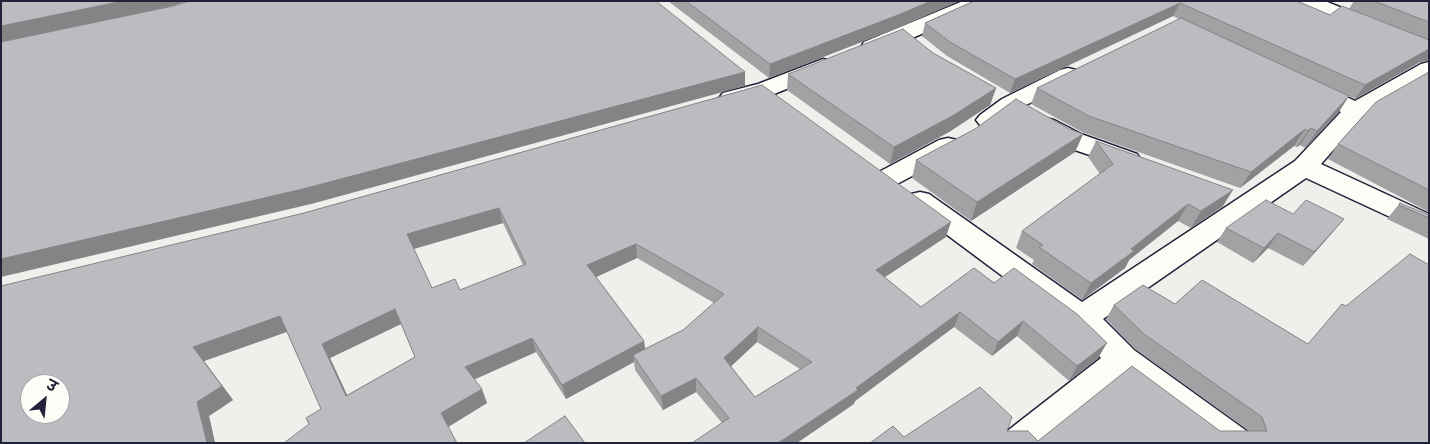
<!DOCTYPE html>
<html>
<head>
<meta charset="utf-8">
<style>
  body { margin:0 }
  #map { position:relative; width:1430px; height:444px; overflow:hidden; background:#f0efec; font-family:Sriracha,"Playpen Sans Deva",sans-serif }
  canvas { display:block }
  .frame { position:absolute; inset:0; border:2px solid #22223b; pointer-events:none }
  .north { position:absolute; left:20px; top:374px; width:50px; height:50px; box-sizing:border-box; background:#fdfcf7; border:1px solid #a5a5ac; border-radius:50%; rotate:28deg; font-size:14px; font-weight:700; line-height:20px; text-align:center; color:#22223b }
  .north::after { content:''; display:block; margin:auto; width:18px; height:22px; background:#22223b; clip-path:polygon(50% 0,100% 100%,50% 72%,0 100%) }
</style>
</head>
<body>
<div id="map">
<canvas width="1430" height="444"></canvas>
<div class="frame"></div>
<div class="north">उ</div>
</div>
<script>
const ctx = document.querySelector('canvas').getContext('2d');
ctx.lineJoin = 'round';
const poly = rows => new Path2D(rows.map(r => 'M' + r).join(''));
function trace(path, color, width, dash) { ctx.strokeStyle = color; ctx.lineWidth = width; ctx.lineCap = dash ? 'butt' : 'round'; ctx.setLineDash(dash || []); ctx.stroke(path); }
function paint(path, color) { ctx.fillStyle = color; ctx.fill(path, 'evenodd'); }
const minor = poly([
  [963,1,991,1,988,5,880,52,872,53,864,52,861,47,864,42,963,1],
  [1297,1,1325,1,1376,22,1379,26,1376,30,1369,32,1362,30,1300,5,1297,1],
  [823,59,831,61,834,66,831,71,774,94,731,105,723,103,719,98,723,93,758,84,823,59],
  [1429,62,1429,78,1364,115,1321,164,1429,214,1429,235,1306,178,1103,319,1134,350,1248,432,1253,443,1209,443,1123,378,1044,443,1001,443,1006,432,1101,358,1071,327,911,208,907,201,911,194,920,192,929,194,1082,302,1295,161,1341,112,1302,93,1299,88,1302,83,1310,81,1318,83,1355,101,1421,64,1429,62],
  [1068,68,1076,70,1079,75,1076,80,1018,109,996,125,988,127,980,125,976,120,980,115,1002,99,1060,70,1068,68],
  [1045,118,1054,120,1081,134,1137,154,1141,160,1137,166,1128,168,1063,146,1036,130,1033,125,1036,120,1045,118],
  [948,138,957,140,960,146,957,152,897,184,888,187,879,184,875,178,879,172,939,140,948,138]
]);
const wall = poly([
  [668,1,959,1,895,29,769,78],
  [974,1,1297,1,1330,15,1423,38,1349,9,1354,1,1429,1,1429,49,1420,62,1355,99,1349,96,1338,113,1305,148,1300,145,1297,147,1294,146,1240,188,1082,132,1031,104,1037,88,1179,19,1173,16,1010,93,947,56,922,36,925,23],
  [933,53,996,88,990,105,949,132,890,164,787,90,788,74],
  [1429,72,1429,212,1328,159,1338,144],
  [762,85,946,237,884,277,921,307,974,268,1098,358,1069,381,1017,336,992,356,954,327,855,401,854,404,722,423,696,392,663,410,635,370,634,362,566,399,536,352,474,379,487,403,448,427,309,424,321,409,287,332,204,361,233,400,209,416,215,443,1,443,304,213],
  [503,223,523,265,460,290,432,288,414,249],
  [637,258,714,303,683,330,645,349,644,341,596,277],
  [401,324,415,357,347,395,330,358],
  [757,342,800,369,755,397,731,366],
  [1069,129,1083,134,1075,152,971,221,912,178,916,160],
  [1096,141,1223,206,1191,228,1178,221,1129,260,1125,268,1082,300,1032,264,1034,260,1016,248,1022,231,1100,174,1088,157],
  [1400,203,1429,215,1429,239,1387,219],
  [1293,214,1344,219,1332,233,1303,266,1268,248,1253,263,1217,242,1226,228],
  [1175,304,1308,344,1342,304,1346,306,1429,443,870,443,904,437,1007,431,1038,441,1220,431,1249,431,1135,349,1106,319,1114,305]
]);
const shadedWall = poly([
  [123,1,188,1,169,7,1,42,1,26],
  [931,1,959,1,895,29,769,78,770,64],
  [1180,3,1173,16,1010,93,1015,79],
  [1429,49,1429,61,1420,62,1355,99,1365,85],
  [745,72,745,86,311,204,1,277,1,259],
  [996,88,990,105,949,132,890,164,894,147],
  [1349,96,1338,113,1305,148,1317,131],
  [1311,128,1300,145,1297,147,1308,131],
  [1305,129,1294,146,1240,188,1251,172],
  [1083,134,1075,152,971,221,977,202],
  [1233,190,1223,206,1191,228,1201,211],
  [1188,204,1178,221,1129,260,1125,268,1082,300,1091,283,1131,249],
  [499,208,503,223,413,249,407,234],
  [1344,219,1332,233,1303,266,1314,252],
  [951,222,946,237,873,285,876,270],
  [1278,233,1268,248,1253,263,1264,248],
  [636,244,637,258,590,280,587,265],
  [395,309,401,324,330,358,354,410,346,396,322,344],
  [960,312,954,327,855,401,854,404,797,443,778,443,856,388],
  [280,316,289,331,204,361,233,400,209,416,215,443,207,443,197,402,193,347],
  [1023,321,1017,336,992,356,998,342],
  [758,327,757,342,724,373,724,358],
  [532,338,536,352,471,381,465,367],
  [644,341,646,356,633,355,634,362,566,399,562,385],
  [1107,343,1098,358,1069,381,1077,366],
  [696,378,696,392,663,410,661,396],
  [482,389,487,403,448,427,441,413]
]);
const building = poly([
  [1,1,123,1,1,26,1,1],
  [190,1,656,1,745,72,303,189,1,259,1,42,173,6,190,1],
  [686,1,931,1,898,15,770,64,686,1],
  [974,1,1297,1,1330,15,1342,6,1429,40,1429,49,1365,85,1180,3,1015,79,950,42,925,23,974,1],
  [1374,1,1429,1,1429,22,1374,1],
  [1181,18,1349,96,1317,131,1311,128,1308,131,1305,129,1251,172,1089,116,1037,88,1181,18],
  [903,29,933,53,996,88,954,115,894,147,788,74,903,29],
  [1429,72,1429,190,1338,144,1376,102,1429,72],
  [762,85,951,222,876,270,921,307,974,268,994,283,1014,268,1077,314,1107,343,1077,366,1023,321,998,342,960,312,856,388,858,390,778,443,692,443,729,418,696,378,661,396,633,355,683,330,724,294,636,244,587,265,644,341,562,385,532,338,465,367,482,389,441,413,457,443,284,443,309,424,306,418,321,409,280,316,193,347,222,386,197,402,207,443,1,443,1,286,304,213,762,85],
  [499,208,526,264,460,290,455,279,432,288,407,234,499,208],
  [395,309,415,357,346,396,322,344,395,309],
  [758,327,812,362,755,397,724,358,758,327],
  [30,384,60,384,60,414,30,414,30,384],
  [1016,99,1069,129,1083,134,977,202,916,160,975,129,1016,99],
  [1096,141,1233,190,1201,211,1188,204,1131,249,1134,251,1091,283,1039,247,1043,245,1022,231,1113,164,1096,141],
  [1266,200,1293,214,1306,200,1344,219,1314,252,1278,233,1264,248,1226,228,1266,200],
  [1400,203,1429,215,1429,218,1399,205,1400,203],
  [1410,254,1429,265,1429,443,870,443,893,426,904,437,980,387,1012,417,1007,431,1028,431,1038,441,1132,366,1220,431,1267,431,1262,417,1144,334,1114,305,1143,285,1175,304,1202,280,1308,344,1342,304,1346,306,1410,254],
  [565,416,585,443,524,443,565,416]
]);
trace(minor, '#22223b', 3);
paint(minor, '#fdfcf7');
paint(wall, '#a2a2a5');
paint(shadedWall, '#848486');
paint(building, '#bcbcc0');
trace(building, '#848486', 1);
</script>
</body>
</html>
